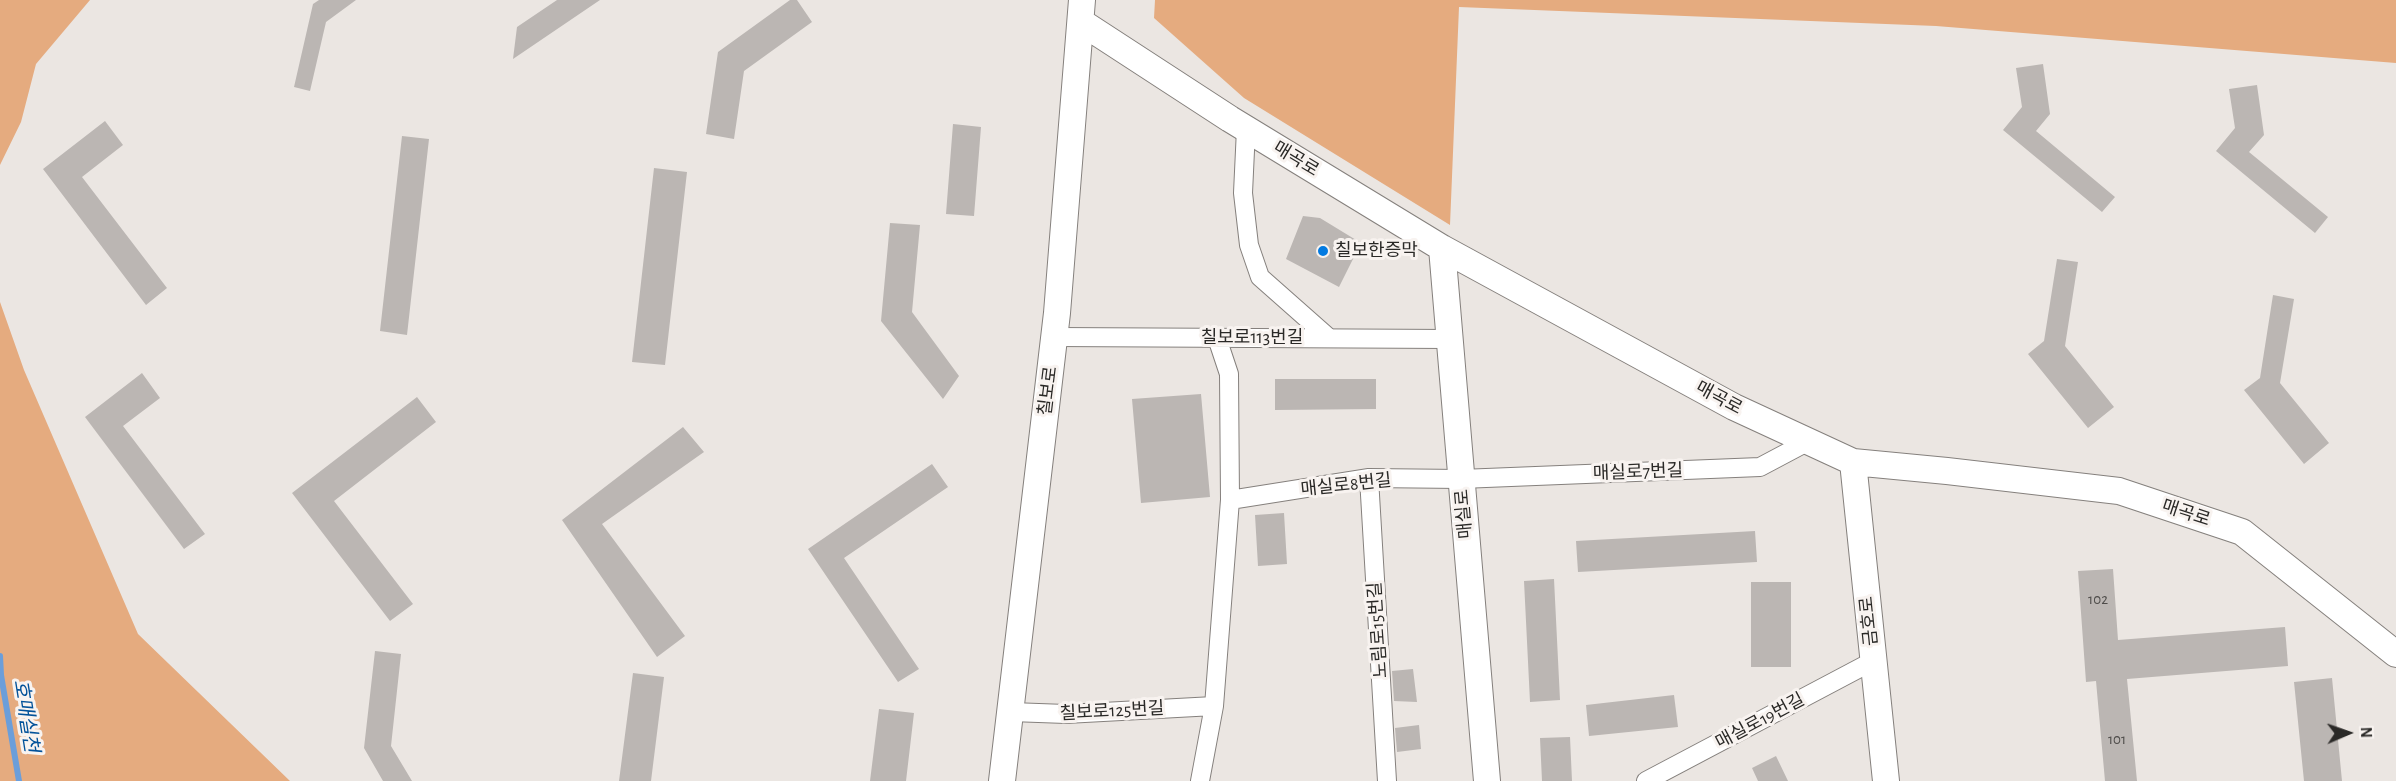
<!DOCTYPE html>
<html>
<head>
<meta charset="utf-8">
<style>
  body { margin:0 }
  #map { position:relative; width:2396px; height:781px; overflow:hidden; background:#ebe6e2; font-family:"Alegreya Sans",sans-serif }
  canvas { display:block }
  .north { position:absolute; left:2318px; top:703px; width:60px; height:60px; -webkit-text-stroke:4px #f8f3f0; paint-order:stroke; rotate:88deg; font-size:16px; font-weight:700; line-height:24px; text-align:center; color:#2a2927 }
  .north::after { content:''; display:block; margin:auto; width:21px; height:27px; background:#2a2927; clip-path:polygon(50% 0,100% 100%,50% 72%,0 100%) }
</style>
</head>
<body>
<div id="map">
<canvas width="2396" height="781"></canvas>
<div class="north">N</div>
</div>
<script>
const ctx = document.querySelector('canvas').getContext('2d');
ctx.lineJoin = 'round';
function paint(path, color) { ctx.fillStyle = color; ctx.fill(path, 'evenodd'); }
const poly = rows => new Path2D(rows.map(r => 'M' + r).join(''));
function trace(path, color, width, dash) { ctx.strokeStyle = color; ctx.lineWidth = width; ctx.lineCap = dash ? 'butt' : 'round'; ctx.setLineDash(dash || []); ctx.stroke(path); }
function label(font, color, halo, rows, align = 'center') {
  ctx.font = font + ' "Alegreya Sans","Noto Sans KR",sans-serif'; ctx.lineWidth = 6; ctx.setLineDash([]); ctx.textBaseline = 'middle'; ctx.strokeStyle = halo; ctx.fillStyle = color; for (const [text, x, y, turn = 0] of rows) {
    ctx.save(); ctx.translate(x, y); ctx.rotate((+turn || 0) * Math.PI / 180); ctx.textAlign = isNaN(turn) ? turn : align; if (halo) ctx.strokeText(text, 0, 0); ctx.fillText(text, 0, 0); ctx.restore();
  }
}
const green = poly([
  [0,0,90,0,36,64,21,122,0,165],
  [1155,0,2396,0,2396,63,1936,26,1459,7,1450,225,1244,98,1154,18],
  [0,302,24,370,138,634,290,781,0,781]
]);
const stream = poly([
  [0,656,1,675,19,781]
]);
const building = poly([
  [319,0,356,0,326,22,310,91,294,87,313,4],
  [557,0,600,0,513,59,517,27],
  [790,0,797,0,812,22,744,71,734,139,706,134,718,52],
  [2043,64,2050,114,2036,131,2115,197,2102,212,2003,130,2022,107,2016,68],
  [2257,85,2264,135,2249,152,2328,217,2315,233,2216,151,2235,128,2229,89],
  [105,121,123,145,82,177,167,288,146,305,43,169],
  [953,124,981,127,974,216,946,214],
  [402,136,429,139,407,335,380,331],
  [654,168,687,172,665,365,632,362],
  [1303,216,1320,218,1361,243,1339,287,1286,259],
  [890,223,920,225,912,312,959,376,943,399,881,321],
  [2057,259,2078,262,2065,346,2114,407,2088,428,2028,354,2044,341],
  [2273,295,2294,299,2280,383,2329,443,2304,464,2244,390,2260,378],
  [142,373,160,398,123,426,205,534,184,549,85,417],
  [1275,379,1376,379,1376,409,1275,410],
  [1201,394,1210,497,1141,503,1132,399],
  [417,397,436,422,334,501,413,604,390,621,292,493],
  [683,427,704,452,602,524,685,636,657,657,562,520],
  [932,464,948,487,844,558,919,669,898,682,808,549],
  [1284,513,1287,564,1258,566,1255,515],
  [1755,531,1757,562,1578,572,1576,541],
  [2113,569,2118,640,2285,627,2288,666,2127,679,2137,781,2105,781,2096,681,2086,682,2078,571],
  [1554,579,1560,700,1530,702,1524,581],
  [1751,582,1791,582,1791,667,1751,667],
  [375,651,401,654,391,746,412,781,383,781,364,748],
  [1413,669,1417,702,1394,701,1392,671],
  [633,673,664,677,651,781,619,781],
  [2332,678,2342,781,2304,781,2294,682],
  [1674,695,1678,727,1589,736,1586,705],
  [879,709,914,713,906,781,870,781],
  [1419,725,1421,749,1397,752,1395,728],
  [1570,737,1572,781,1542,781,1540,738],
  [1776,756,1788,781,1758,781,1752,768]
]);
const street = poly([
  [1246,129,1243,193,1249,245,1260,277,1329,338],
  [1055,337,1450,339],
  [1369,478,1387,781],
  [1230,500,1369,478,1461,479,1760,467,1809,441],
  [1011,712,1066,714,1214,706],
  [1200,781,1214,706,1230,500,1229,374,1217,338],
  [1646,781,1873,661]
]);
const secondary = poly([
  [1081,22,1230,119,1442,248,1734,407,1853,462,1947,471,2119,491,2242,532,2396,654],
  [1442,248,1487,781],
  [1853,462,1886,781],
  [1002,781,1057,313,1082,0]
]);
const markers = [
  [1323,251,6,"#027ae1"]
];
const numberNames = [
  ["102",2098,599],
  ["101",2117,739]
];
const streetNames = [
  ["매곡로",1296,159,31],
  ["칠보로113번길",1252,338],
  ["칠보로",1048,391,-83],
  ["매곡로",1719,398,28],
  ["매실로7번길",1638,472,-2],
  ["매실로8번길",1346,485,-6],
  ["매곡로",2186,513,18],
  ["매실로",1464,514,-95],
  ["금호로",1869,621,-96],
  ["노림로15번길",1378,630,-94],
  ["칠보로125번길",1112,711,-3],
  ["매실로19번길",1760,721,-28]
];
const poiNames = [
  ["칠보한증막",1335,251]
];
const waterNames = [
  ["호매실천",26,716,81]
];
paint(green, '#e5ab7f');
trace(stream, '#6b9eda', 6);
paint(building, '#bbb6b3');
trace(street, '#85807d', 20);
trace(secondary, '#85807d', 28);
trace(street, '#fff', 18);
trace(secondary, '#fff', 26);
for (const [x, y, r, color] of markers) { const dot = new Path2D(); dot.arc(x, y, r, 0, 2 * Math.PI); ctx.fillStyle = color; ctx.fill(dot); trace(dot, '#f8f3f0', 2); }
label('15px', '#4e4c4a', null, numberNames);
label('18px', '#2a2927', '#f8f3f0', streetNames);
label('18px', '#2a2927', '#f8f3f0', poiNames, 'left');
label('italic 20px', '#02529a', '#f8f3f0', waterNames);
</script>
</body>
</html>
